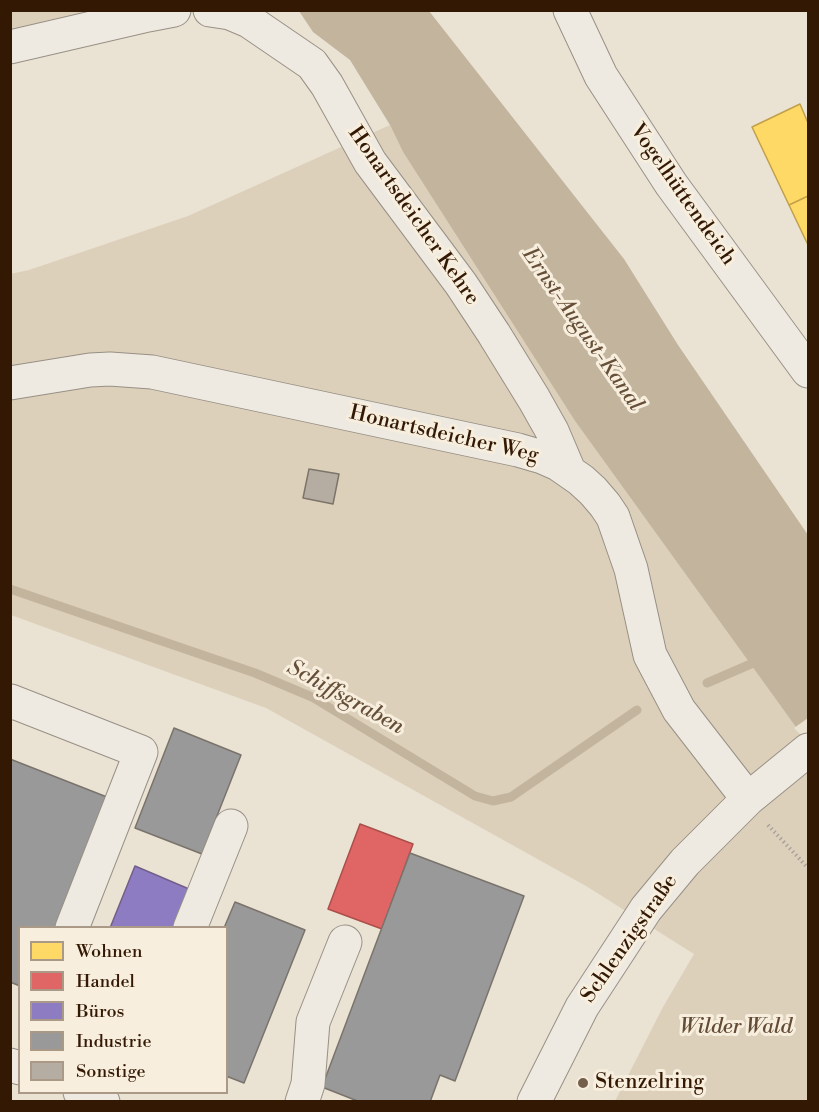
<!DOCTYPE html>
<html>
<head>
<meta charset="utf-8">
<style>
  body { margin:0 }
  #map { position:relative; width:819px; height:1112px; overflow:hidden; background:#eae2d3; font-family:"Libre Bodoni",serif }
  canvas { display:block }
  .frame { position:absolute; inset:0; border:12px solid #331904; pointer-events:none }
  .legend { position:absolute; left:18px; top:926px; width:210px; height:168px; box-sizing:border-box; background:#f7eedd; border:2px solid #a99986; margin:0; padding:8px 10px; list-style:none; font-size:18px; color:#331904 }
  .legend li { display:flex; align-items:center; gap:12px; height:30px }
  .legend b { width:30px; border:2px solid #a99986 }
</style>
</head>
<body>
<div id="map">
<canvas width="819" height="1112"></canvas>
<div class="frame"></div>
<ul class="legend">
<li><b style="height:16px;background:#ffd966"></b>Wohnen</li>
<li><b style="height:16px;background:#e06666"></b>Handel</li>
<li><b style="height:16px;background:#8e7cc3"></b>Büros</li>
<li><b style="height:16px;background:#999"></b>Industrie</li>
<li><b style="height:16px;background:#b5ada2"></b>Sonstige</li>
</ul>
</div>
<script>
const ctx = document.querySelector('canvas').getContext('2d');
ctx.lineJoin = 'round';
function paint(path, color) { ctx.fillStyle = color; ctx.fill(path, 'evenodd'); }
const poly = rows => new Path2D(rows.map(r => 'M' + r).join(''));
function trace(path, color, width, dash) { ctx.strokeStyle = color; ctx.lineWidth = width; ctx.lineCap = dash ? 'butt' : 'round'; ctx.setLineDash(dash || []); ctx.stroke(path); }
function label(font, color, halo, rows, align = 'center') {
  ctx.font = font + ' "Libre Bodoni",serif'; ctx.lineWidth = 6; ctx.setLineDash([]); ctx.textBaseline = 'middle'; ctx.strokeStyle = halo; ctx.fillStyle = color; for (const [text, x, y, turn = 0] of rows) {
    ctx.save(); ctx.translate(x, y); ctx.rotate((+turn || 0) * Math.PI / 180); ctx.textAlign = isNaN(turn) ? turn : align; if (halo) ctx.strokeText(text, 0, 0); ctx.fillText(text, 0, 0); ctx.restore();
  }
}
const green = poly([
  [11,10,101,11,11,31],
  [390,125,403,152,575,421,798,730,808,739,808,1101,615,1101,663,1007,694,954,586,886,266,708,11,615,10,274,29,270,188,216]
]);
const water = poly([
  [299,11,429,11,624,259,678,345,808,535,808,739,798,730,575,421,403,152,390,125,350,60,313,32]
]);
const pier = poly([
  [808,718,808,742,794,728]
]);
const homes = poly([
  [800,104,808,123,808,196,789,205,752,127,800,104],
  [808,196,808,245,789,205,808,196]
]);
const shops = poly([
  [360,824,413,844,382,929,328,909,360,824]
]);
const offices = poly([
  [135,866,189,889,173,928,110,928,135,866]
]);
const industry = poly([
  [174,728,241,755,202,854,135,828,174,728],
  [10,759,112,799,61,928,20,928,20,986,10,982,10,759],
  [410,853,524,896,455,1081,440,1075,430,1102,360,1102,322,1087,410,853],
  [235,902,305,930,244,1083,226,1076,226,928,224,928,235,902]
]);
const stream = poly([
  [10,589,255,673,312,697,475,796,493,801,511,797,637,710],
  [707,683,760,660]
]);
const building = poly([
  [309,469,339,474,333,504,303,498,309,469]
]);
const path = poly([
  [768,825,808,868]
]);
const minor = poly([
  [210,10,230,13,249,21,312,64,327,85,370,162,461,284,494,334,534,399,552,431,569,471],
  [570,10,601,76,671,184,808,371],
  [10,47,148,15,174,10],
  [10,383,90,370,110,369,152,372,518,450,542,457,558,464,581,480,593,491,605,505,613,517,631,569,650,655,679,710,748,799],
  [10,703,11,701,141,752,72,928],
  [190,928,231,826],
  [10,1065,20,1068],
  [80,1092,103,1102],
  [302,1102,308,1084,313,1022,345,942],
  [534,1102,582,1007,646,909,685,862,748,799,808,750]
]);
const markers = [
  [583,1083,6,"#735f4c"]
];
const streetNames = [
  ["Vogelhüttendeich",682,195,55],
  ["Honartsdeicher Kehre",413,216,55],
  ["Honartsdeicher Weg",444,435,13],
  ["Schlenzigstraße",630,939,-55]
];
const parkNames = [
  ["Wilder Wald",736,1028]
];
const poiNames = [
  ["Stenzelring",595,1083]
];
const waterNames = [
  ["Ernst-August-Kanal",582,330,55],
  ["Schiffsgraben",345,698,29]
];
paint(green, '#ddd0bb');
paint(water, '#c3b49e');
paint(pier, '#eae2d3');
paint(homes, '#ffd966');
trace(homes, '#c29f49', 1.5);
paint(shops, '#e06666');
trace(shops, '#ac4f49', 1.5);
paint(offices, '#8e7cc3');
trace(offices, '#735e8a', 1.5);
paint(industry, '#999');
trace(industry, '#7a736c', 1.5);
trace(stream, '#c3b49e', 9);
paint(building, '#b5ada2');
trace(building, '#7d7569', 1.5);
trace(minor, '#989085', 35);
trace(path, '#a9a39b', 4, [1.5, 3]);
trace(minor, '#eeeae2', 33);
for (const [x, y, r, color] of markers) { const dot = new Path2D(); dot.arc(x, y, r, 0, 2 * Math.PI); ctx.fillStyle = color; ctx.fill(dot); trace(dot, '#f7eedd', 2); }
label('21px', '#331904', '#f7eedd', streetNames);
label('italic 21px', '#634c35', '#f7eedd', parkNames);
label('21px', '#331904', '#f7eedd', poiNames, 'left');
label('italic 22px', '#664f38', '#f7eedd', waterNames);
</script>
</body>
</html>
